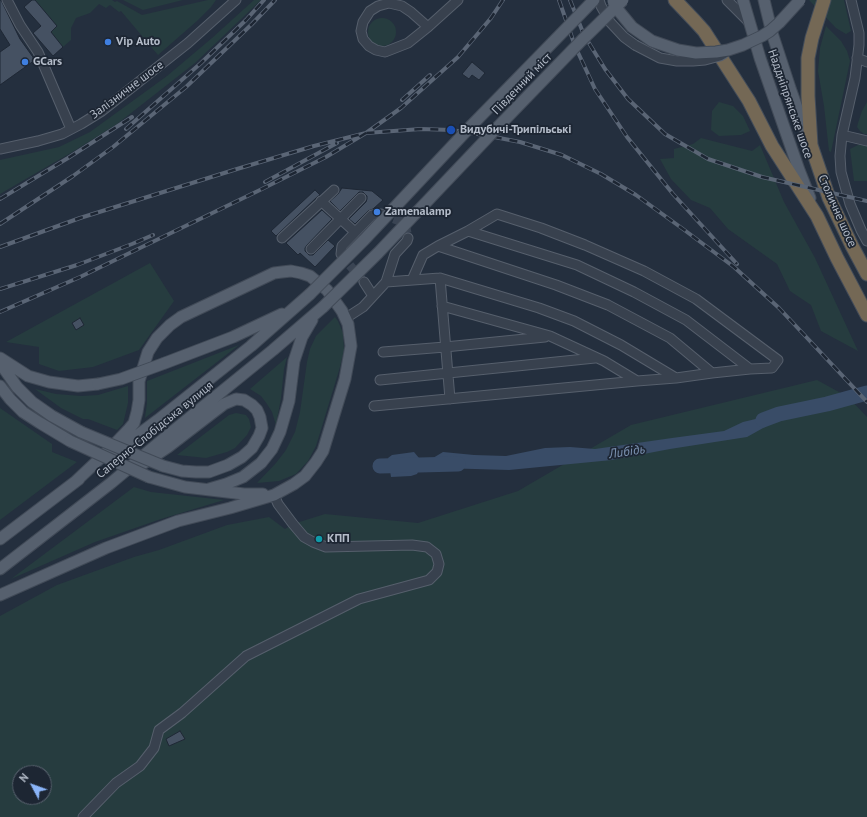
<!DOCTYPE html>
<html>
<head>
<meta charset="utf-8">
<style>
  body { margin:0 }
  #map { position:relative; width:867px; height:817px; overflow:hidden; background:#242f3e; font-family:"PT Sans",sans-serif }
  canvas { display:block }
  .north { position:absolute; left:12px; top:765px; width:40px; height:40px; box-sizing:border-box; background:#1d2633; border:1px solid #59626f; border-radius:50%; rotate:311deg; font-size:11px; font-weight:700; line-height:16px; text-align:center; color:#b4bcc9 }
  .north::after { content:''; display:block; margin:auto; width:14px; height:18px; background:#8ab4f8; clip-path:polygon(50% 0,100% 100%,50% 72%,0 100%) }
</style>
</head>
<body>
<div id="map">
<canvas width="867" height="817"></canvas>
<div class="north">N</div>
</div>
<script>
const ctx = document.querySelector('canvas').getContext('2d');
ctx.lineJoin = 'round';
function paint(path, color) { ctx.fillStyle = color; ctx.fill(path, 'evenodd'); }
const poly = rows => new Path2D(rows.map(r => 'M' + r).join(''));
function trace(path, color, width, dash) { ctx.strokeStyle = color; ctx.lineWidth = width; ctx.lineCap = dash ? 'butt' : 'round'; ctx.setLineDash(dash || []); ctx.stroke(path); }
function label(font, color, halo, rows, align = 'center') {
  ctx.font = font + ' "PT Sans",sans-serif'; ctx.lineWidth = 3.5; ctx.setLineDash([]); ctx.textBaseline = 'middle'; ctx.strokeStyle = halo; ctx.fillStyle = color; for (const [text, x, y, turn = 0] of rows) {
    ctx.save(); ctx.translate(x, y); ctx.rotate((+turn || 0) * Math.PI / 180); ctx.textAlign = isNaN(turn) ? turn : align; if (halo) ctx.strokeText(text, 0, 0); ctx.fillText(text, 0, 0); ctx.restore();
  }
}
const green = poly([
  [35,0,112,0,115,2,117,1,142,15,208,0,216,0,211,7,197,21,158,55,121,11,119,12,110,5,106,8,99,4,90,13,76,18,71,28,71,40,63,47,51,32,57,26],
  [123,0,183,0,143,10],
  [254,0,261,0,195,63,117,124,74,151,0,194,0,160,59,147,90,132,167,76,212,38],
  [809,0,844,0,851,31,846,34,836,28],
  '368 32a14 14 0 1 1 28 0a14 14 0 1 1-28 0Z',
  [826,26,841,41,847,51,850,61,831,152,829,151,824,106,818,71,820,48],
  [719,102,733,106,743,116,750,131,741,135,719,136,711,130,712,111],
  [867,102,867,134,864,134,860,131,857,127,858,123,862,111],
  [701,138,752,151,760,145,784,202,815,258,858,351,821,331,811,305,790,291,777,264,728,229,710,208,691,200,671,179,660,159,674,158,674,149,693,144],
  [862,143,867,144,867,181,854,181,850,149],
  [150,263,174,301,139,350,93,367,59,371,39,364,39,347,6,342],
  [335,317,338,321,343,333,344,350,340,367,316,446,308,461,296,474,279,481,257,483,276,463,286,450,295,432,300,412,307,362,310,349,316,336],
  [239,345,145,418,147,403,147,381],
  [287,357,284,369,281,398,276,425,272,412,267,404,261,396,250,389],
  [817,380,848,397,867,417,867,817,0,817,0,616,57,585,134,557,159,550,227,525,269,517,285,529,293,524,325,514,418,523,518,491,631,425],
  [20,773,44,773,44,797,20,797],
  [128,386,128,403,123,424,117,430,88,419,83,419,61,408,35,389,56,394,81,396,98,395],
  [0,408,52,444,52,452,77,462,0,520],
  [236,413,246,415,249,419,251,427,247,435,235,448,227,452,206,458,177,455,229,415],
  [134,487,151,492,224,500,161,519,95,542,11,579]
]);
const water = poly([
  [781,411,781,418,747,437,670,449,612,460,509,470,440,468,433,458,443,452,474,455,506,456,545,448,570,447,595,449,672,438,724,431,743,422,764,417],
  [414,452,419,458,420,468,417,474,411,476,391,477,388,458,392,455]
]);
const river = poly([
  [763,420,779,414,827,404,867,393],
  [380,466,458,464]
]);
const building = poly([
  [0,0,1,0,20,39,35,60,0,85,0,52,10,45,0,29,0,0],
  [32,0,35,0,57,26,51,32,63,47,53,56,33,33,41,26,24,7,32,0],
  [472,62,485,73,479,80,472,75,469,79,462,74,472,62],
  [342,188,372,191,383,200,373,209,368,211,355,224,349,219,366,202,367,199,367,196,363,192,359,192,340,211,330,201,338,194,342,188],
  [315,190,320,195,317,197,276,236,271,231,315,190],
  [322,210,332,219,307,245,305,248,305,251,309,255,313,255,328,240,335,246,315,267,300,253,298,255,286,243,322,210],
  [80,318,84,325,76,330,72,323,80,318],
  [180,731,185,739,169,746,166,739,180,731]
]);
const minorTunnel = poly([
  [381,214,405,223,408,238],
  [341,255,364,282]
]);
const minor = poly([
  [7,0,20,25,38,52,71,129],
  [599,0,601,6,610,22,624,37,635,45],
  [727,0,749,22],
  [851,0,859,33,859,45,855,78,842,135,840,156,841,172,850,204,861,230,867,241],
  [428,27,411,12,402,6,389,3,378,6,370,11,363,22,361,31,363,39,369,46,376,50,385,52,408,43,428,27,458,0],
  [857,58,867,62],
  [842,135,867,141],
  [0,149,38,141,62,134,81,124,102,111,188,43,236,0],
  [321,201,355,232],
  [282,238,334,190],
  [438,246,468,231,577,265,634,292,686,320,750,369],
  [311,249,361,198],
  [341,254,342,246,372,215,381,214],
  [440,278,450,399],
  [412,280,423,255,438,246,556,285,608,305,670,338,712,373],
  [364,282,373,296],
  [386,282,440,278,539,308,574,321,621,345,676,378],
  [442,306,550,336,604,361,637,381,676,378,712,373,750,369,772,368,778,360,696,299,644,271,585,245,541,228,497,214,468,231],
  [346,318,363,307,386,282,395,254,407,241,408,238],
  [383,352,445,347,545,337],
  [380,380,595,358],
  [374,406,637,381],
  [83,817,116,783,140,766,154,748,159,730,182,713,246,656,359,599,429,580,437,572,439,564,436,554,427,547,412,545,326,547,313,542,304,537,293,524,278,504,274,495]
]);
const major = poly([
  [743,0,760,58,799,170,810,198],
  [764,0,772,33,790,88,808,139],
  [0,358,28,376,49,382,78,386,98,384],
  [0,363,17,387,32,402,52,416,81,432],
  [165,363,233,337,282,314],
  [0,386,10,399,23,412,40,423,70,441],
  [114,453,158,420,251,346,310,294],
  [144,463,168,447,224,404,236,399,244,400,252,405,257,410,260,417,262,428,259,436,252,448,242,457,228,465,209,472,196,472,182,471,163,466],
  [149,477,185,487,244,494,263,494],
  [209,489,226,484,243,477,261,463,272,449,280,432,289,401,294,361,302,337,312,320],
  [0,539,79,479],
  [0,569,111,483,167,436,273,350,323,307],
  [0,595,106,548,178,521,230,508,274,495,294,484,305,476,316,462,323,451,345,379,351,346,348,324,342,311,327,290,310,276,301,273,291,271,282,272,274,273,181,317,170,325,157,338,148,352,139,381,139,400,137,412,134,423,129,429,110,449,74,483]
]);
const highway = poly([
  [675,0,694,20,704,31,749,101,772,146,817,216,837,258,867,315],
  [824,0,812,38,808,58,808,96,811,145,829,198,852,246,867,274]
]);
const rail = poly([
  [559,0,575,46,595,89,627,137,673,194,737,264],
  [570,0,584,35,605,69,628,99,665,134,708,159,762,177,867,201],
  [402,100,430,75],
  [126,129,201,63,246,20,264,0],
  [265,182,337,143],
  [0,199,68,158,132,117],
  [0,224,73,176,113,147,186,87,252,24,275,0],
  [0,247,80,218,237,169,314,146,366,133,421,129,451,130,484,135,520,142,562,155,601,174,636,195,683,229,734,267,779,308,867,402],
  [0,289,77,265,132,244,153,235],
  [0,312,80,277,262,189,326,157,366,133,401,108,458,57,475,37,491,18,503,0]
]);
const minorBridge = poly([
  [635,45,660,58,677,61,693,61,705,60,720,56,725,53]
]);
const majorBridge = poly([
  [613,1,618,10,632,27,652,41,678,50,696,53,716,52,728,50,743,45,762,36,770,31,779,23,800,0],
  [310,294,364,240,471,126,594,0],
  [323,307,378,253,492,133,582,40,623,0],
  [98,384,121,379,165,363],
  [81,432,163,466],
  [70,441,149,477]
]);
const markers = [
  [108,42,4,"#3f7fe0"],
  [25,62,4,"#3f7fe0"],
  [451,130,5,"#1a4fb4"],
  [377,212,4,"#3f7fe0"],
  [319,539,4,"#0f9aa8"]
];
const poiNames = [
  ["Vip Auto",116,42],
  ["GCars",33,62],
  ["Видубичі-Трипільські",460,130],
  ["Zamenalamp",385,212],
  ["КПП",327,539]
];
const streetNames = [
  ["Південний міст",522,84,-46],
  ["Залізничне шосе",127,90,-37],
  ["Наддніпрянське шосе",790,104,71],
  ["Столичне шосе",837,211,66],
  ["Саперно-Слобідська вулиця",155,430,-39]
];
const waterNames = [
  ["Либідь",627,452,-8]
];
paint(green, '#263c3f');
paint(water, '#394c67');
trace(river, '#394c67', 15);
paint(building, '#455162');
trace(building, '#1f2835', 1);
trace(minorTunnel, '#3a4453', 9, [9, 4.5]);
trace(minor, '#565f6c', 11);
trace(major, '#414a57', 13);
trace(highway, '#434c59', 15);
trace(minor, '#38414e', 9);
trace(major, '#56606e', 11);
trace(highway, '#746855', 13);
trace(rail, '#5a6575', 4);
trace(rail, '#1d2633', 2.5, [8]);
trace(minorBridge, '#565f6c', 11, []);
trace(majorBridge, '#414a57', 13, []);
trace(minorBridge, '#38414e', 9);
trace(majorBridge, '#56606e', 11);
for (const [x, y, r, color] of markers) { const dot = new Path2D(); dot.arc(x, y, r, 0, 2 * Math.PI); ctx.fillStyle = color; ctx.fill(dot); trace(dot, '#1d2633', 1.5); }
label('bold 12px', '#b4bcc9', '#1d2633', poiNames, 'left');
label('12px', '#b4bcc9', '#1d2633', streetNames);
label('italic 13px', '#7c92b1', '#1d2633', waterNames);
</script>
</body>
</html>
